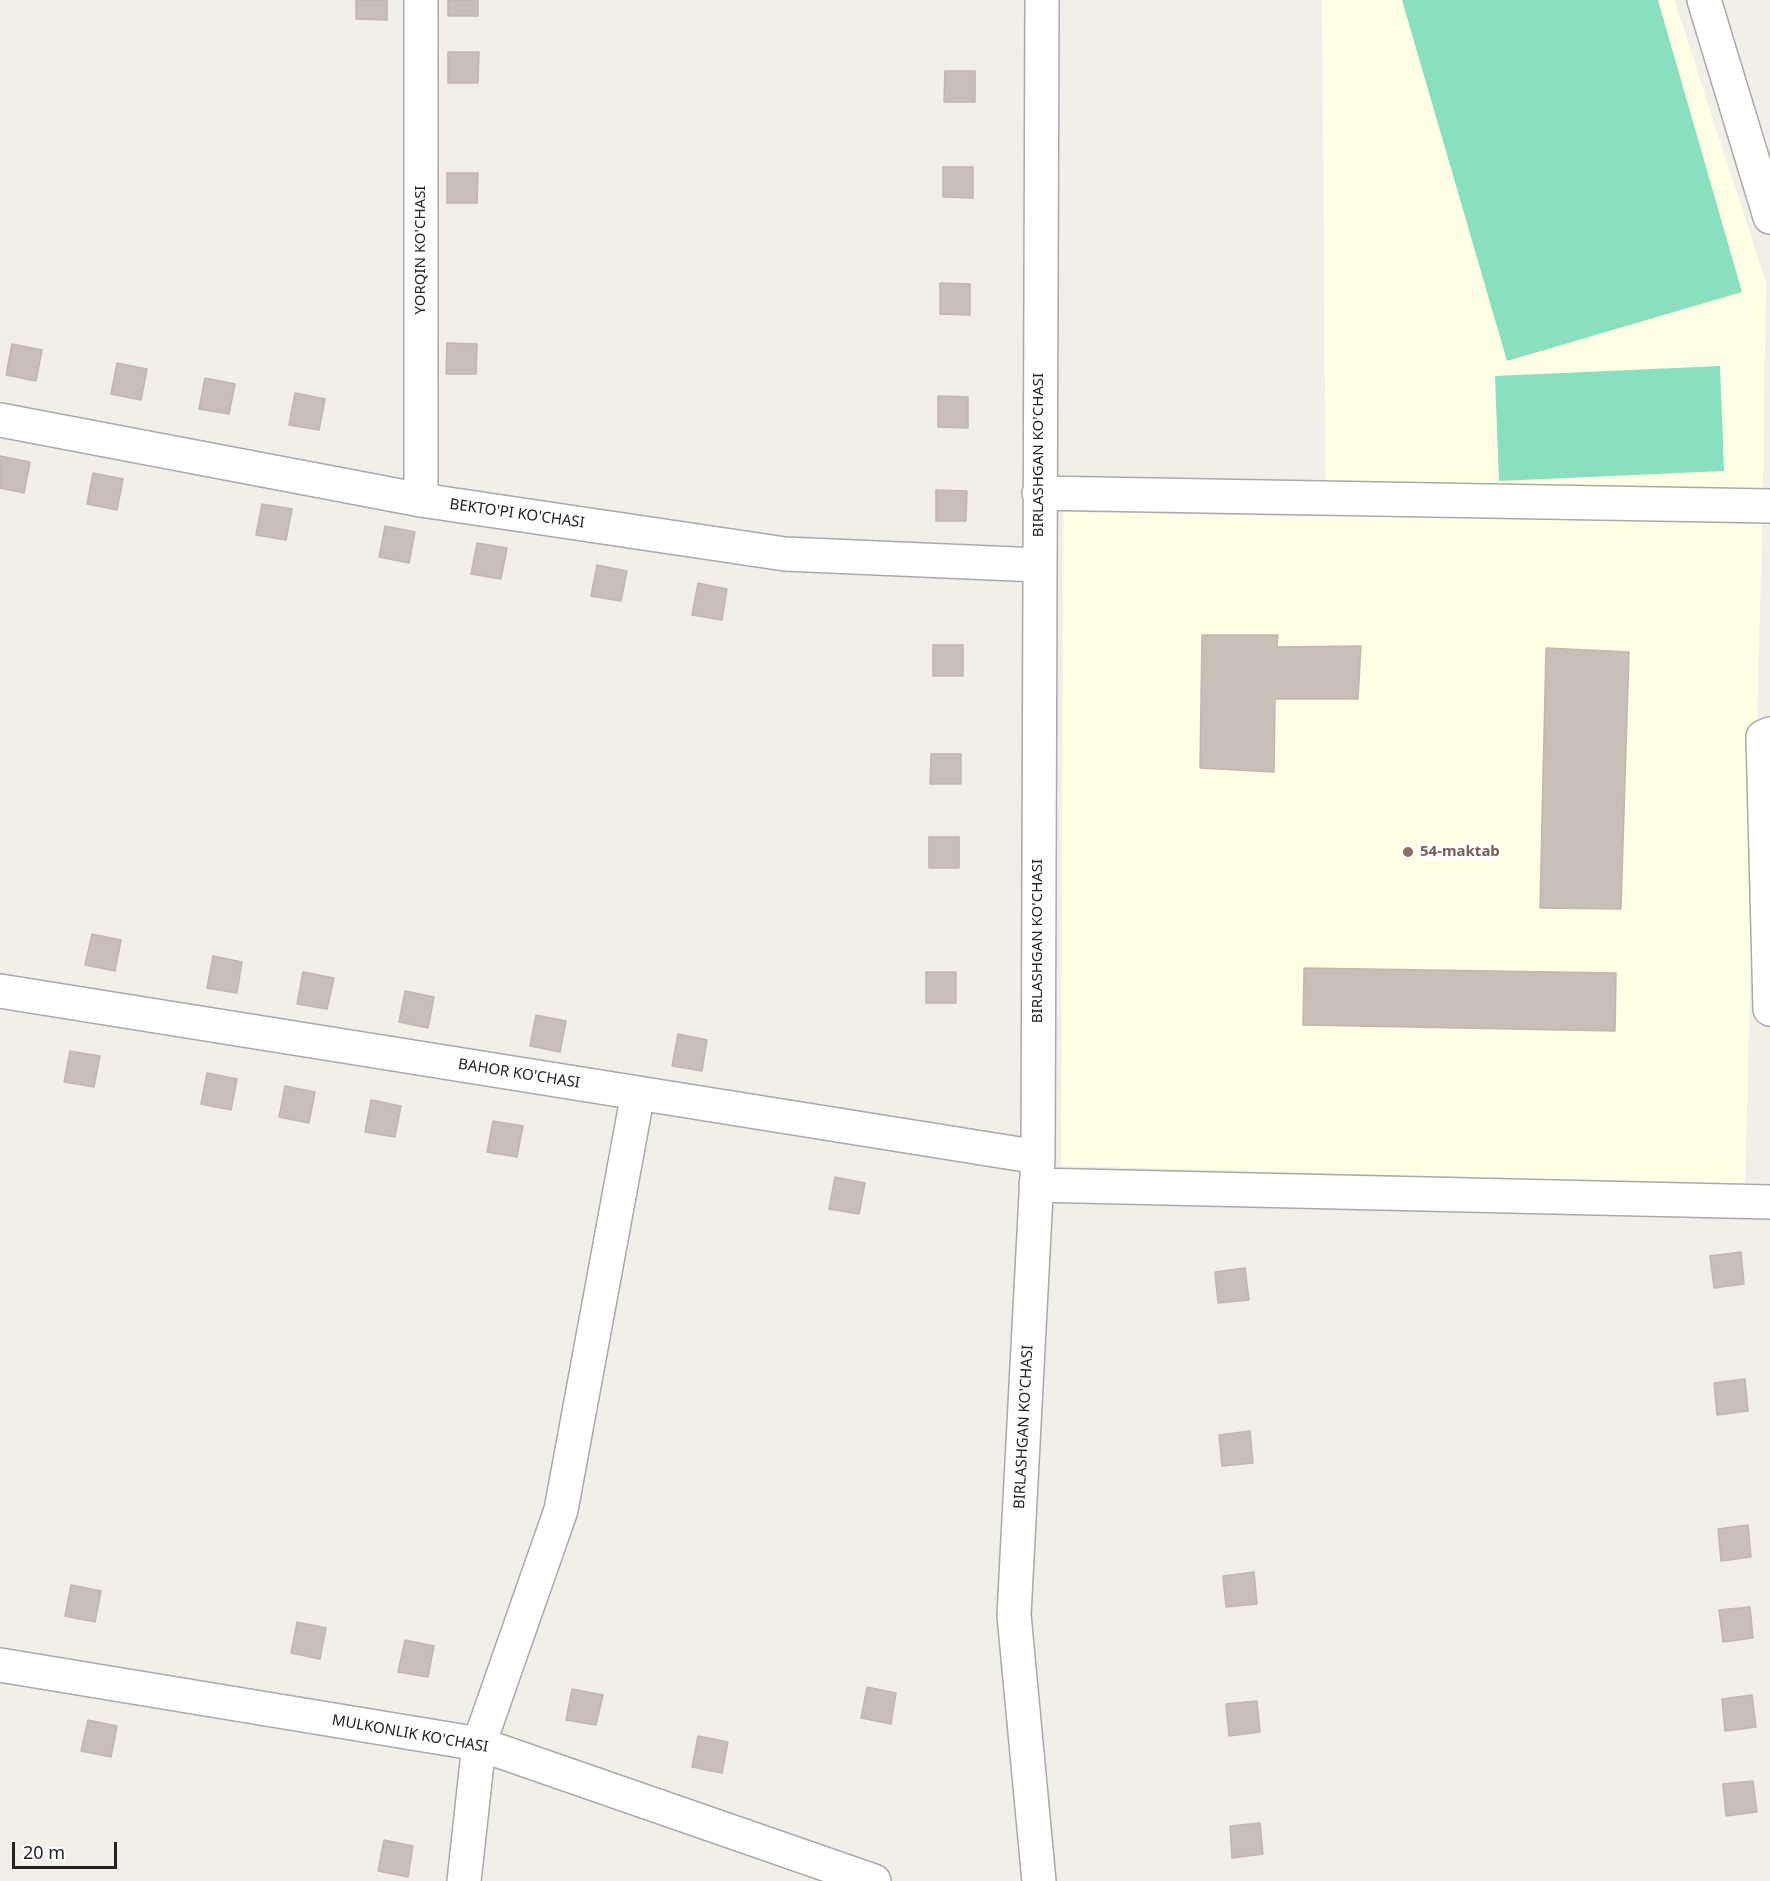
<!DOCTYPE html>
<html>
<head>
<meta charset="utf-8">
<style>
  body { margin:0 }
  #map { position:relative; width:1770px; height:1881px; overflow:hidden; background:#f2efe9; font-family:"Noto Sans",sans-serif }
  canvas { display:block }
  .scale { position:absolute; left:12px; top:1842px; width:105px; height:27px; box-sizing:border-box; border:3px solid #222; border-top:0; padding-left:8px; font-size:18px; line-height:21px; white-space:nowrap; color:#222; -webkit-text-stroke:4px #fff; paint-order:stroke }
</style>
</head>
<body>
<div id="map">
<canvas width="1770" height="1881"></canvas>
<div class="scale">20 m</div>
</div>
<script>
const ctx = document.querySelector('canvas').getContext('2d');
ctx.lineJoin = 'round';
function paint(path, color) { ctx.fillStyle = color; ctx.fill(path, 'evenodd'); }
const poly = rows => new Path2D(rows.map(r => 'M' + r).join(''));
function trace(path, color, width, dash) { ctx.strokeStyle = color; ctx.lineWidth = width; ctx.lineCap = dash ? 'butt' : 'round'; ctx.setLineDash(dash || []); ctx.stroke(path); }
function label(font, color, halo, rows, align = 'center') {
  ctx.font = font + ' "Noto Sans",sans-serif'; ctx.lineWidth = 6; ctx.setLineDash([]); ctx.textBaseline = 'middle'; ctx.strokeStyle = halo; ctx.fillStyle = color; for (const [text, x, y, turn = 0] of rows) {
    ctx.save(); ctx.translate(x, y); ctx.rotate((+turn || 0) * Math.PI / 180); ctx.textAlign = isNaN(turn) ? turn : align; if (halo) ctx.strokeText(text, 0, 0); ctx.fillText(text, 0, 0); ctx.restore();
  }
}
const education = poly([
  [1322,0,1674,0,1766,282,1762,538,1745,1184,1061,1166,1063,512,1326,517]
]);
const pitch = poly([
  [1402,0,1658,0,1742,292,1507,361],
  [1720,366,1724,471,1499,481,1495,376]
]);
const building = poly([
  [356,0,387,0,387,20,356,19,356,0],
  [448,0,478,0,478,16,448,16,448,0],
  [448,52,479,52,478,83,448,83,448,52],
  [945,71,975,71,975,102,944,102,945,71],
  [943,167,973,167,973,198,943,197,943,167],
  [447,173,478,173,477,203,447,203,447,173],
  [940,283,970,284,970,315,940,314,940,283],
  [447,343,477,344,476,374,446,374,447,343],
  [12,344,42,350,36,381,6,375,12,344],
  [117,363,147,369,141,400,111,394,117,363],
  [205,378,235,384,229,414,199,409,205,378],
  [295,393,325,399,319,430,289,425,295,393],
  [938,396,968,397,968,428,938,427,938,396],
  [0,456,30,462,24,493,0,488,0,456],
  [93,473,123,479,117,510,87,504,93,473],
  [936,490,967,491,966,521,936,521,936,490],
  [262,504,292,509,286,540,256,535,262,504],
  [385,526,415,532,409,563,379,557,385,526],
  [477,543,507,548,501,579,471,574,477,543],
  [597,565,627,571,621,601,591,596,597,565],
  [698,583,727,589,722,620,692,615,698,583],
  [1202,635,1278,635,1277,647,1361,646,1358,699,1275,699,1274,772,1200,768,1202,635],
  [933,645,963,645,963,676,933,676,933,645],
  [1546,648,1629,652,1621,909,1540,908,1546,648],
  [931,754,961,754,961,784,930,784,931,754],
  [929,837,959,837,959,868,929,868,929,837],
  [92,934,121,940,115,971,85,965,92,934],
  [213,956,242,962,237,993,207,988,213,956],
  [1304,968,1616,973,1615,1031,1303,1025,1304,968],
  [303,972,334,978,327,1009,297,1004,303,972],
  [926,972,956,972,956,1003,926,1003,926,972],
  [405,991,434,997,428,1028,399,1022,405,991],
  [536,1015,566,1021,560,1052,530,1046,536,1015],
  [678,1034,707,1040,702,1071,672,1066,678,1034],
  [70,1051,100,1056,94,1087,64,1082,70,1051],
  [207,1073,237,1079,231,1110,201,1104,207,1073],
  [285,1086,315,1092,309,1123,279,1117,285,1086],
  [371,1100,401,1106,395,1137,365,1132,371,1100],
  [493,1121,523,1126,517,1157,487,1152,493,1121],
  [835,1177,865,1183,859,1214,829,1209,835,1177],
  [1741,1252,1744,1284,1714,1288,1710,1256,1741,1252],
  [1245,1268,1249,1300,1218,1303,1215,1272,1245,1268],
  [1745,1379,1748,1411,1717,1415,1714,1383,1745,1379],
  [1250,1431,1253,1463,1222,1466,1219,1435,1250,1431],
  [1748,1525,1751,1557,1721,1561,1718,1529,1748,1525],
  [1254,1572,1257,1604,1226,1607,1223,1576,1254,1572],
  [71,1585,101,1591,95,1622,65,1616,71,1585],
  [1750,1607,1753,1638,1723,1642,1719,1610,1750,1607],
  [297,1622,326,1628,320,1659,291,1653,297,1622],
  [405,1640,434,1646,428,1677,398,1672,405,1640],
  [867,1687,896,1693,891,1724,861,1718,867,1687],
  [572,1689,603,1695,596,1725,566,1720,572,1689],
  [1752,1695,1756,1727,1725,1731,1722,1699,1752,1695],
  [1257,1701,1260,1732,1229,1736,1226,1704,1257,1701],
  [88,1720,117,1726,111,1757,81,1751,88,1720],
  [698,1736,728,1742,722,1773,692,1767,698,1736],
  [1753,1781,1757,1812,1726,1816,1723,1784,1753,1781],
  [1260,1823,1263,1854,1232,1858,1230,1826,1260,1823],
  [384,1840,413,1846,408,1877,378,1871,384,1840]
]);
const minor = poly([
  [1704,0,1770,217],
  [0,420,421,500,785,554,1038,565],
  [1039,493,1770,506],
  [421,500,421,0],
  [1770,734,1763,737,1770,1009],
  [0,991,1038,1157],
  [1036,1185,1770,1202],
  [0,1665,479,1744,874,1881],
  [464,1881,479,1744,561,1510,638,1093],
  [1039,1881,1014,1615,1038,1157,1042,0]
]);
const markers = [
  [1408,852,6,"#8d6e63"]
];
const streetNames = [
  ["YORQIN KO'CHASI",421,250,-90],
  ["BIRLASHGAN KO'CHASI",1039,455,-90],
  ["BEKTO'PI KO'CHASI",517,514,8],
  ["BIRLASHGAN KO'CHASI",1038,941,-90],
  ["BAHOR KO'CHASI",519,1074,9],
  ["BIRLASHGAN KO'CHASI",1024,1427,-87],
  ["MULKONLIK KO'CHASI",410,1734,10]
];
const educationNames = [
  ["54-maktab",1420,852]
];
paint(education, '#ffffe5');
paint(pitch, '#88e0be');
paint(building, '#c7bfb8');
trace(building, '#c4b6ab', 1.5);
trace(minor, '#a9a9a9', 36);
trace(minor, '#fff', 33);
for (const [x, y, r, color] of markers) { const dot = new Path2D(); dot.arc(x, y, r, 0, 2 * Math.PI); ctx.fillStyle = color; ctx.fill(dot); trace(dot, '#fff', 2); }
label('15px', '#222', '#fff', streetNames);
label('bold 15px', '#785e54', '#fff', educationNames, 'left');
</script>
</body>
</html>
